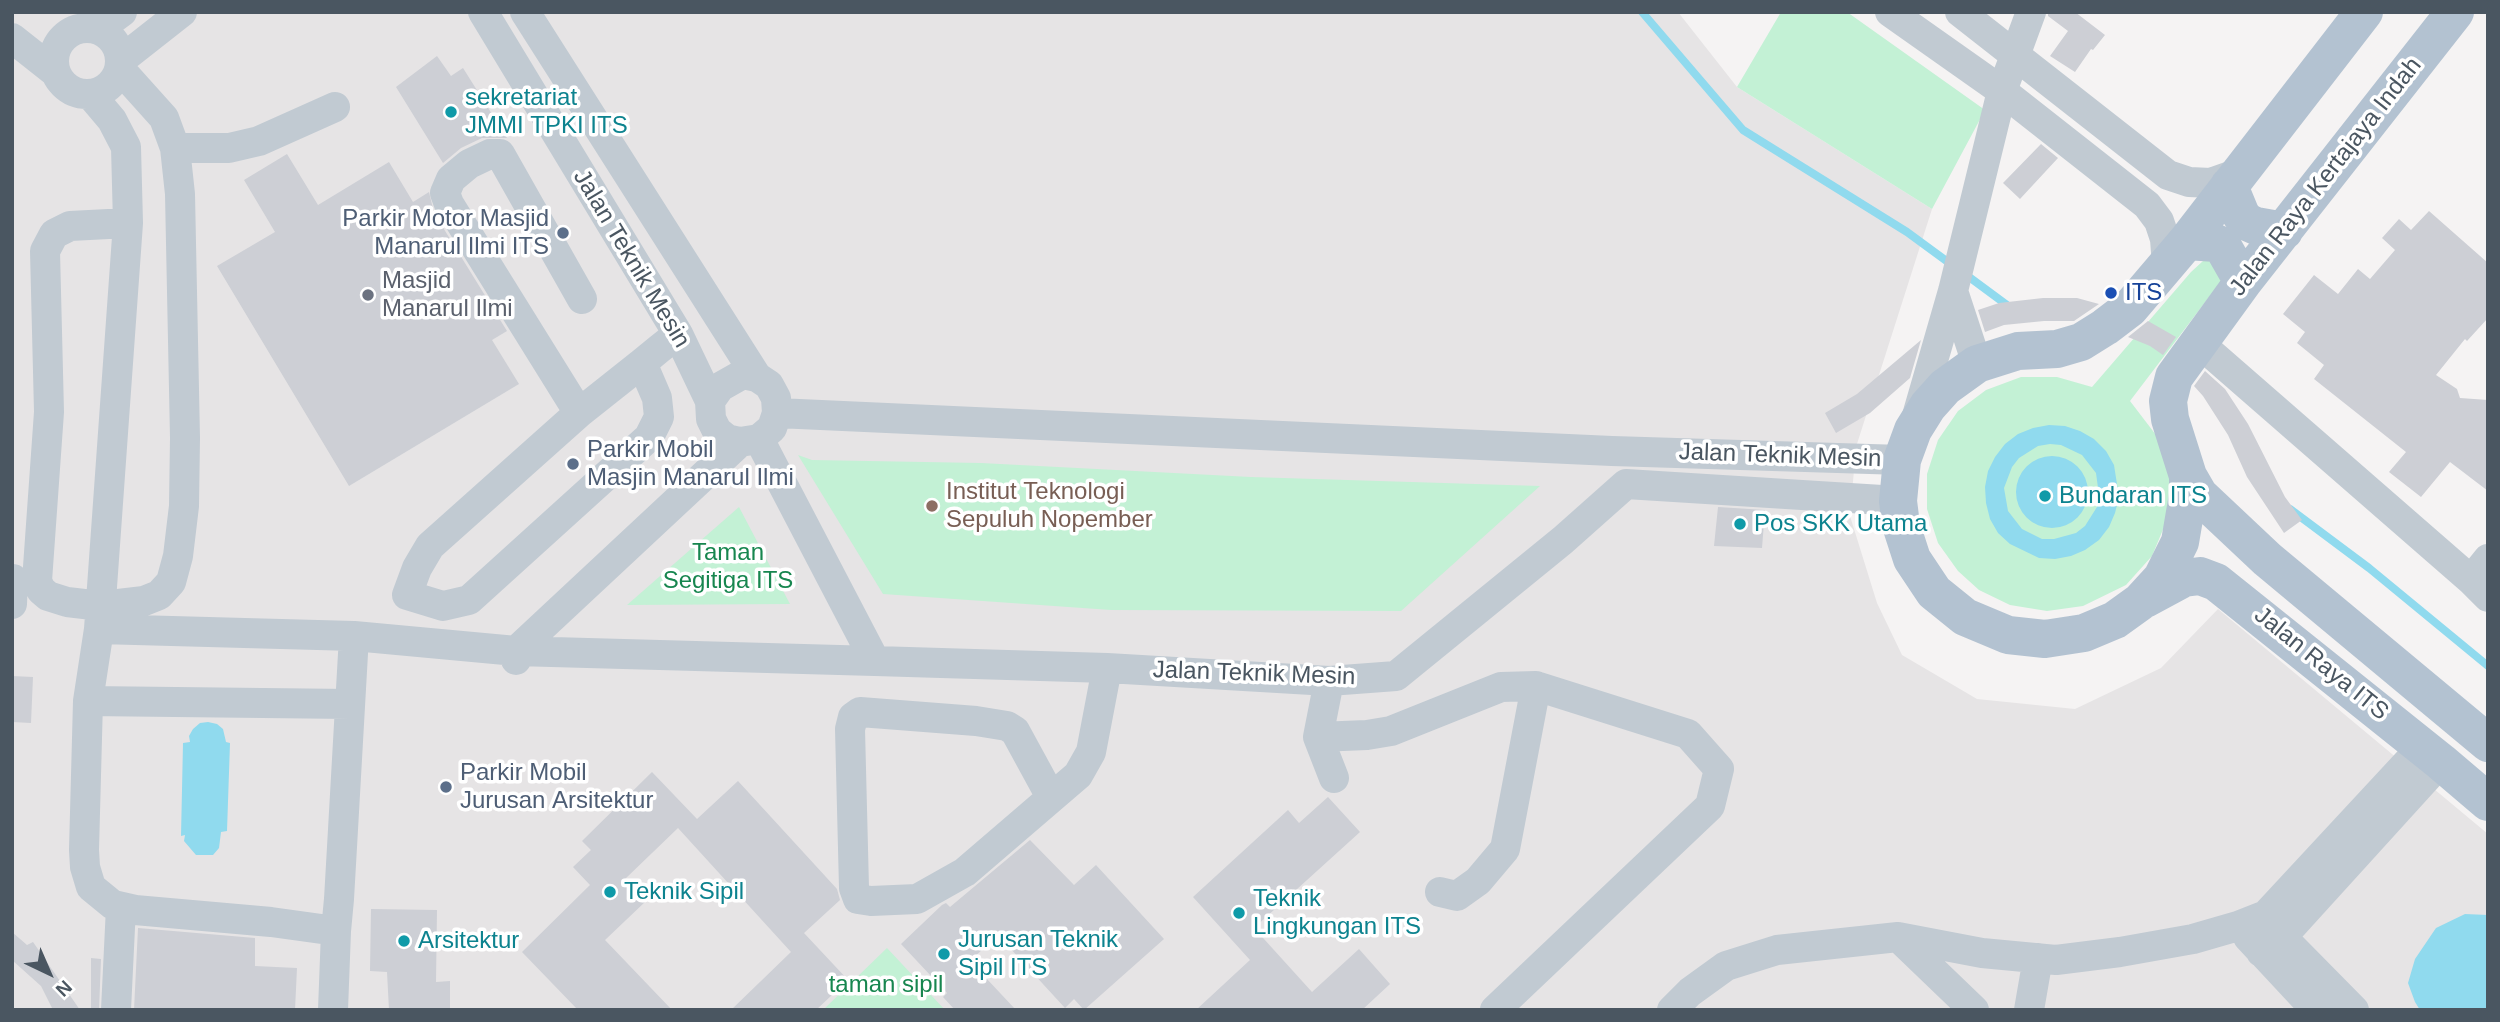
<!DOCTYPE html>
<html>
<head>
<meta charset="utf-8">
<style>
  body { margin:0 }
  #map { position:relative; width:2500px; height:1022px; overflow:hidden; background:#f5f3f3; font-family:Arial,sans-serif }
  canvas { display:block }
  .frame { position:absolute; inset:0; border:14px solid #4a5661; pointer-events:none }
  .north { position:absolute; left:14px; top:938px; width:70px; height:70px; -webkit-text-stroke:5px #fff; paint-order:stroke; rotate:136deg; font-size:19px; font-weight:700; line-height:28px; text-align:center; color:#4a5661 }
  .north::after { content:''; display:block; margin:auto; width:24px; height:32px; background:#4a5661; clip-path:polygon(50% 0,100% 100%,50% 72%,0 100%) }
</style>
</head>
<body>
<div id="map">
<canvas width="2500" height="1022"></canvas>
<div class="frame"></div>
<div class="north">N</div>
</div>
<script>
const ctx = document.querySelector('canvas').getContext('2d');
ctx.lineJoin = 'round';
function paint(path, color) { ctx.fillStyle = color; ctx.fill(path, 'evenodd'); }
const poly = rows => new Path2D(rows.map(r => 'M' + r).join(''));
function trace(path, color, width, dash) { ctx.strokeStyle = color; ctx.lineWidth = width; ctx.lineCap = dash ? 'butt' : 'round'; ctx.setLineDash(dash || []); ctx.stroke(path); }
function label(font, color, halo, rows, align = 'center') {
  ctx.font = font + ' Arial,sans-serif'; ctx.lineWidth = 7; ctx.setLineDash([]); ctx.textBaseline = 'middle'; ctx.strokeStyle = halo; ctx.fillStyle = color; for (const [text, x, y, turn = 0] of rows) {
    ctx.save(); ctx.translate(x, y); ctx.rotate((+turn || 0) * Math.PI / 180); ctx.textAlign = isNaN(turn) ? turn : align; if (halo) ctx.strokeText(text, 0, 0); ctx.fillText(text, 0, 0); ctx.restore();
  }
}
const education = poly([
  [12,12,1678,12,1737,87,1932,209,1856,447,1850,516,1877,603,1902,655,1977,699,2075,709,2161,668,2218,609,2488,834,2488,1010,12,1010]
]);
const green = poly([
  [1781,12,1847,12,1985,110,1932,209,1737,87],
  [2203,261,2214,261,2222,280,2130,401,2156,435,2169,475,2169,515,2152,556,2126,585,2083,606,2047,611,2010,605,1979,590,1958,571,1938,543,1927,509,1927,474,1938,440,1958,411,1986,390,2021,377,2057,377,2092,387,2191,272],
  [798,455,812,460,981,463,1251,477,1540,486,1401,611,1111,610,883,594],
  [739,507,790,604,627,605],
  [887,948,945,1010,823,1010]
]);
const water = poly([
  [2049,425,2065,426,2080,431,2094,439,2106,451,2114,465,2119,497,2115,513,2109,527,2099,540,2085,550,2071,556,2055,559,2039,558,2010,544,1998,533,1990,519,1986,503,1985,487,1988,471,1995,457,2005,444,2018,434,2033,428],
  [2050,444,2061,445,2082,455,2096,473,2099,495,2097,507,2085,526,2076,533,2054,539,2042,539,2022,529,2008,511,2004,488,2012,467,2019,458,2038,446],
  '2016 492a36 36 0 1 1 72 0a36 36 0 1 1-72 0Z',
  [208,722,217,724,223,729,226,742,230,743,227,831,221,832,219,848,213,855,196,855,184,841,185,835,181,836,183,743,190,742,189,736,193,729,200,723],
  [2465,914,2488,915,2488,1010,2420,1010,2415,1002,2408,983,2415,959,2436,928]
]);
const stream = poly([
  [1642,12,1743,130,1907,232,1952,265],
  [1965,274,2011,308],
  [2290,509,2369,568,2488,666]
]);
const building = poly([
  [2048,12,2075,12,2105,35,2093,50,2091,49,2075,72,2050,56,2068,31,2048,16],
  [437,56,451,76,463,68,507,138,482,138,461,148,443,163,396,87],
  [2041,144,2058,158,2020,199,2003,183],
  [287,154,318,205,389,162,413,202,429,192,434,213,507,331,492,340,519,384,349,486,217,266,275,232,244,180],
  [2429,211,2488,263,2488,318,2467,341,2465,339,2436,375,2457,389,2460,398,2488,400,2488,491,2450,462,2421,497,2389,472,2406,452,2314,379,2324,365,2297,343,2305,332,2283,314,2314,275,2338,294,2358,269,2370,279,2395,250,2382,238,2399,219,2411,230],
  [2043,298,2077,298,2099,304,2074,321,2044,321,2004,325,1985,332,1978,310,1999,303],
  [2148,321,2176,337,2163,355,2150,346,2128,337],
  [1921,340,1910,378,1870,413,1836,433,1825,413,1857,394],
  [2205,371,2225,389,2248,424,2285,497,2302,520,2284,533,2247,477,2228,435,2203,396,2194,386],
  [1718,507,1765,510,1762,548,1714,546],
  [12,676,33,677,31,723,12,722],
  [652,772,697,819,738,781,837,889,840,900,804,933,848,980,816,1010,731,1010,791,952,678,828,625,879,646,901,605,940,672,1010,578,1010,522,952,590,885,573,867,591,850,582,841],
  [1328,797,1360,832,1254,928,1312,992,1359,949,1390,984,1362,1010,1196,1010,1250,960,1193,897,1288,810,1299,823],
  [1030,840,1074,885,1096,865,1164,939,1084,1010,1074,999,1065,1008,998,935,970,961,1016,1010,955,1010,943,997,947,993,901,944,942,905,946,903,950,907],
  [371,909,437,910,436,982,450,981,450,1010,389,1010,387,972,370,971],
  [138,928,255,938,255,966,297,968,295,1010,134,1010],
  [12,932,27,945,33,942,80,1010,53,1010,41,986,12,960],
  [91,958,101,959,99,1010,91,1010]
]);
const minor = poly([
  [483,12,678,334,710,401,711,419,717,431,727,439,740,442,759,439,772,428,777,413,776,398,769,385,757,377,743,374,720,387,710,401],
  [525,12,757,377],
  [1890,12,2002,91,2147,205,2159,221,2165,239,2167,266],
  [1960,12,2168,175,2189,182,2211,183,2239,173],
  '54 61a33 33 0 1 1 66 0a33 33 0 1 1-66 0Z',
  [99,29,122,12],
  [12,38,55,72],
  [121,60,182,12],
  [120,69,164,118,175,148,180,194,185,438,184,506,178,556,171,582,159,595,144,601,101,606,67,602,48,596,41,590,37,581,49,412,45,251,54,234,70,226,128,223],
  [175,148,229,148,259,141,335,107],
  [1953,291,1977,364],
  [2199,343,2471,580],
  [642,363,657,398,659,417,649,437,469,600,443,606,407,595,417,568,430,546,579,413,642,363,659,349,678,334],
  [579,413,449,204,445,193,451,179,469,164,490,154,500,154,582,299],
  [777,413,1612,451,1902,460],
  [1917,416,1953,291,2002,91,2031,12],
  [759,439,875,661,1107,668,1329,681,1396,676,1563,540,1626,484,1898,501],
  [2488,559,2471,580,2488,597],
  [12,604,13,579],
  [99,629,354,636,516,651,875,661],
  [516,660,516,651,740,442],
  [1329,681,1318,737,1367,735,1391,731,1501,687,1536,686,1688,734,1719,769,1710,806,1495,1010],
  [88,701,99,629,128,223,126,147,112,120,90,94],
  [350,704,88,701,84,850,85,867,91,887,113,905,135,910,271,922,336,931,339,899,342,847,354,636],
  [1318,737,1334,778],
  [1051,797,1015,731,1007,726,976,721,860,712,853,717,850,729,854,888,858,899,871,901,917,899,965,872,1078,775,1091,752,1107,668],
  [1440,892,1457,896,1478,881,1505,849,1536,686],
  [2270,921,2282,937,2354,1010],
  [1898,937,1974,1010],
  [2248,937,2316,1010],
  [2261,952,2282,937,2441,762],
  [116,1010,121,907],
  [333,1010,336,931],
  [1672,1010,1690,992,1726,966,1777,950,1898,937,1982,953,2056,960,2120,952,2193,939,2238,926,2266,915,2422,747],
  [2029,1010,2038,958]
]);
const major = poly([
  [2364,12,2187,241,2130,308,2105,327,2081,342,2057,349,2018,351,1977,364,1945,387,1928,406,1913,430,1902,460,1898,501,1901,525,1912,559,1934,592,1965,617,2008,635,2045,639,2084,633,2115,620,2140,602,2162,578,2180,542,2188,495,2188,476,2170,419,2168,401,2174,377,2243,282,2455,12],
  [2229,186,2241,215,2247,222,2256,226,2284,231],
  [2187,241,2216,243,2223,247,2243,282],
  [2188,476,2199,495,2267,559,2488,743],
  [2145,599,2184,578,2200,576,2216,582,2441,762,2488,802]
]);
const markers = [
  [451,112,7,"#0f9aa8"],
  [563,233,7,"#5c6f8a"],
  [2111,293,7,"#1a4fb4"],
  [368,295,7,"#6b7280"],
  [573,464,7,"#5c6f8a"],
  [2045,496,7,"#0f9aa8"],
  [932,506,7,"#8d6e63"],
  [1740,524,7,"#0f9aa8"],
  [446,787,7,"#5c6f8a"],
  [610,892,7,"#0f9aa8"],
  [1239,913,7,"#0f9aa8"],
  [404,941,7,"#0f9aa8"],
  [944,954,7,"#0f9aa8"]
];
const cultureNames = [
  ["sekretariat",465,98],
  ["JMMI TPKI ITS",465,126],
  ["Bundaran ITS",2059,496],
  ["Pos SKK Utama",1754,524],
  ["Teknik Sipil",624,892],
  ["Teknik",1253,899],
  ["Lingkungan ITS",1253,927],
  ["Jurusan Teknik",958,940],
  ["Sipil ITS",958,968],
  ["Arsitektur",418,941]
];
const streetNames = [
  ["Jalan Raya Kertajaya Indah",2326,177,-52],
  ["Jalan Teknik Mesin",631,259,59],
  ["Jalan Teknik Mesin",1780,456,2],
  ["Jalan Raya ITS",2321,664,39],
  ["Jalan Teknik Mesin",1254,674,2]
];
const serviceNames = [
  ["Parkir Motor Masjid",549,219,"right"],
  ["Manarul Ilmi ITS",549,247,"right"],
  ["Parkir Mobil",587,450],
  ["Masjin Manarul Ilmi",587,478],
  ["Parkir Mobil",460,773],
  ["Jurusan Arsitektur",460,801]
];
const worshipNames = [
  ["Masjid",382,281],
  ["Manarul Ilmi",382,309]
];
const transitNames = [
  ["ITS",2125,293]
];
const educationNames = [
  ["Institut Teknologi",946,492],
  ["Sepuluh Nopember",946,520]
];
const parkNames = [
  ["Taman",728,553],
  ["Segitiga ITS",728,581],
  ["taman sipil",886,985]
];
paint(education, '#e6e4e5');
paint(green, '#c3f1d5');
paint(water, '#90daee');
trace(stream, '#90daee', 8);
paint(building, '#cdcfd5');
trace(minor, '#c1cad2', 30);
trace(major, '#b3c2d1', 38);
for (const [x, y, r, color] of markers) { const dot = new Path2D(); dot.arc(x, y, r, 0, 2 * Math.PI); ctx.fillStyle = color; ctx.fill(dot); trace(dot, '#fff', 2.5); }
label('24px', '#0d838f', '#fff', cultureNames, 'left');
label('24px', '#4a5661', '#fff', streetNames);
label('24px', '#4e5e75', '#fff', serviceNames, 'left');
label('24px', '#5b616d', '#fff', worshipNames, 'left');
label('24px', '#164399', '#fff', transitNames, 'left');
label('24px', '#785e54', '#fff', educationNames, 'left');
label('24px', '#17864f', '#fff', parkNames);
</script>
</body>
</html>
